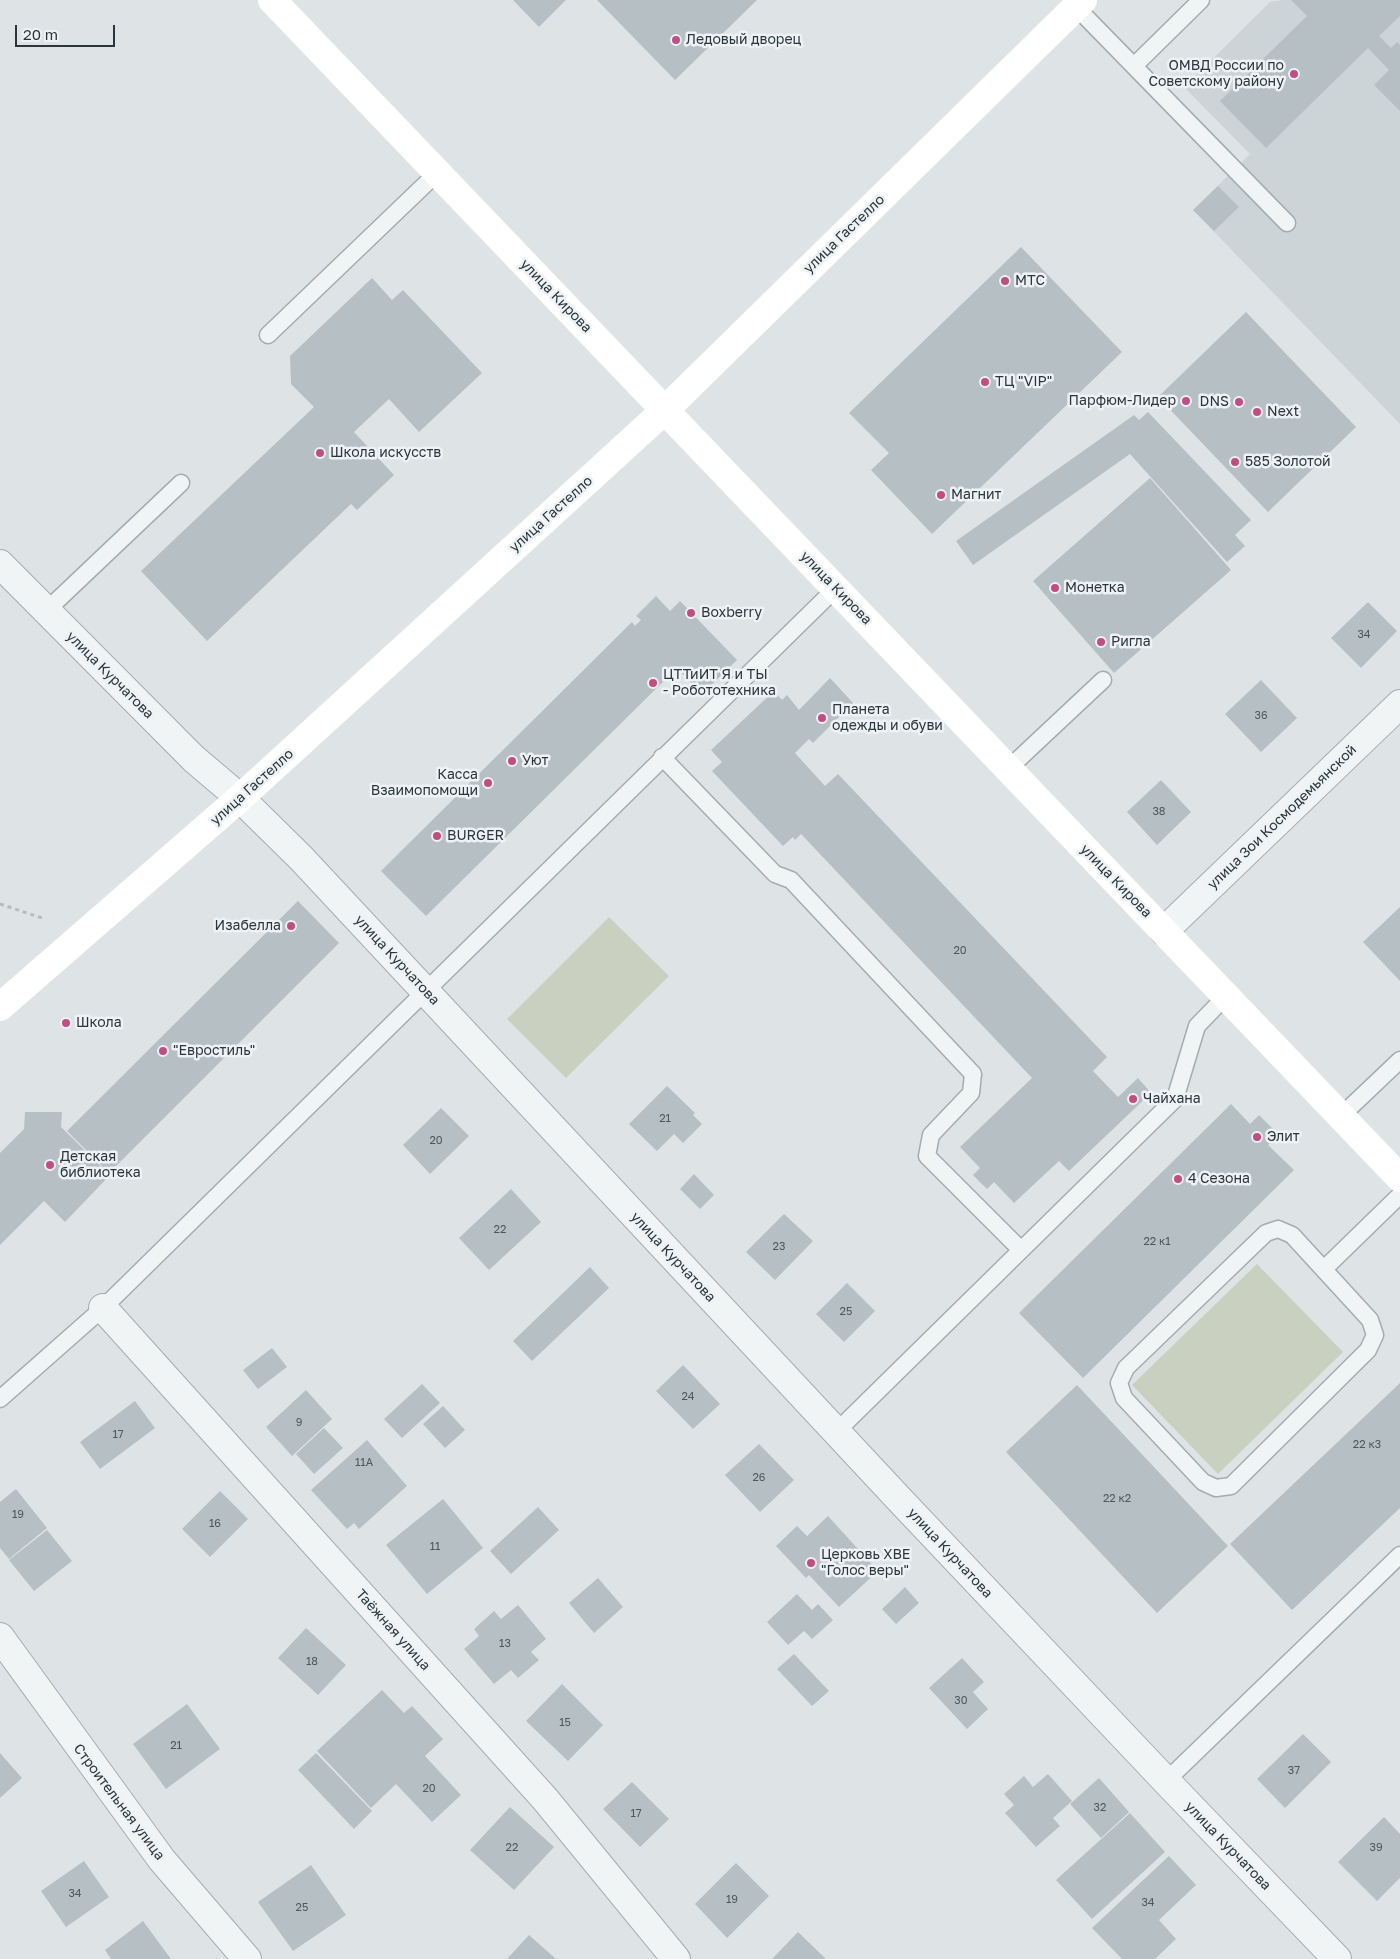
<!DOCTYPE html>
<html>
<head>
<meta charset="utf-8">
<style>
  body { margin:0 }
  #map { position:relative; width:1400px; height:1959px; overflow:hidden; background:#dee4e6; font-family:"Golos Text",sans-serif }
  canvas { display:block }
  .scale { position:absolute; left:15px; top:25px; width:100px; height:22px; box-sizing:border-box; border:2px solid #29363c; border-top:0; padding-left:6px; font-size:15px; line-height:18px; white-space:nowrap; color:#29363c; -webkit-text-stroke:4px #eef2f4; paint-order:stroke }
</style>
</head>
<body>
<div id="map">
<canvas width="1400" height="1959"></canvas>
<div class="scale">20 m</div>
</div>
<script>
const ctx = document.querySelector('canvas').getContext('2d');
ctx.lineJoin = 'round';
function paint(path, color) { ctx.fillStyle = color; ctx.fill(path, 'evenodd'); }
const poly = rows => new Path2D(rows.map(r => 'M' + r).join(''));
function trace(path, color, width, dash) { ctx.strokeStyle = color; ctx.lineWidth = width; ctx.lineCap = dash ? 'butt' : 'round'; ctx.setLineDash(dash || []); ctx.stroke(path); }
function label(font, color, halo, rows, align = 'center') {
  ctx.font = font + ' "Golos Text",sans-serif'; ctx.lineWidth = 5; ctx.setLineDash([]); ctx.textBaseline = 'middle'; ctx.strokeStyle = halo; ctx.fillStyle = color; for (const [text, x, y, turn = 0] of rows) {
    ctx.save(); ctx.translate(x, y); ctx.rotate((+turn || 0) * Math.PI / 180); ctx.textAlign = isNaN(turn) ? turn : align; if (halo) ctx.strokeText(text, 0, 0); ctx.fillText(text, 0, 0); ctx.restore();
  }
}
const built = poly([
  [1283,0,1400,0,1400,424,1193,210,1250,154,1184,87,1270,2]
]);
const green = poly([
  [609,917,669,976,566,1078,507,1019],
  [1257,1264,1343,1352,1218,1474,1132,1385]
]);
const building = poly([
  [513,0,566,0,539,27],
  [597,0,757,0,675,80],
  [1291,0,1400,0,1400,16,1379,36,1391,48,1397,42,1400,45,1400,111,1374,85,1389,70,1368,48,1266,148,1220,101,1307,16],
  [1218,186,1239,207,1214,231,1193,210],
  [1021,247,1122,352,932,534,871,470,889,453,849,413],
  [372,278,392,300,403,290,482,373,419,432,389,399,354,432,394,475,357,510,351,504,207,641,141,571,314,407,291,384,290,356],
  [1246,312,1356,427,1268,512,1158,397],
  [1148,412,1251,520,1235,535,1245,546,1227,562,1130,454,973,565,956,541,1134,415,1139,420],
  [1150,478,1231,570,1114,673,1033,581],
  [656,596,670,611,680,601,737,660,702,694,677,668,426,916,381,871,632,622,635,626,641,620,636,616],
  [1368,602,1397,631,1361,668,1331,638],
  [830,678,853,703,813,743,809,739,795,753,825,786,838,774,1107,1057,1093,1071,1118,1097,1138,1078,1151,1093,1069,1171,1059,1161,1014,1203,994,1182,987,1189,973,1175,980,1168,960,1147,1032,1078,801,834,795,840,793,837,783,846,712,771,722,762,711,750,774,691,782,700,787,695,799,710],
  [1261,680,1297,718,1261,752,1225,714],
  [1161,780,1191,812,1157,845,1127,812],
  [298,901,339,943,109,1173,67,1131],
  [1400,907,1400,981,1363,942],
  [667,1086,695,1113,693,1115,702,1124,683,1143,674,1134,657,1151,629,1124],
  [1231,1104,1250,1124,1259,1115,1279,1135,1268,1145,1294,1170,1083,1378,1019,1313],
  [441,1108,469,1136,430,1174,403,1145],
  [25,1112,62,1112,61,1127,110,1175,65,1222,44,1201,0,1245,0,1153,24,1129],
  [694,1174,714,1195,700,1209,680,1189],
  [511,1189,541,1222,489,1270,459,1238],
  [784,1214,813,1241,775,1280,746,1252],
  [590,1267,609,1288,532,1361,513,1341],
  [847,1283,875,1311,844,1342,816,1314],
  [272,1348,287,1367,258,1389,243,1370],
  [683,1365,720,1404,693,1429,656,1391],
  [1400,1383,1400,1508,1292,1610,1230,1544],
  [422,1384,440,1403,402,1438,384,1419],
  [1077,1385,1228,1546,1157,1613,1006,1452],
  [306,1390,332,1419,292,1456,266,1427],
  [135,1401,155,1428,100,1469,80,1442],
  [443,1406,465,1430,445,1448,423,1424],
  [324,1428,343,1448,314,1474,296,1454],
  [367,1440,407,1486,359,1529,354,1523,347,1529,311,1490],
  [759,1444,794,1480,760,1512,725,1475],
  [16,1489,47,1528,9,1559,0,1548,0,1502],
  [220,1491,248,1519,210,1557,182,1529],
  [443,1499,483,1548,427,1594,386,1545],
  [538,1507,559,1530,511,1574,490,1551],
  [828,1516,878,1571,839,1607,809,1575,806,1578,776,1546,797,1526,807,1536],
  [47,1530,72,1561,34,1591,9,1560],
  [598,1578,623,1607,594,1633,569,1603],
  [905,1587,919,1603,896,1624,882,1609],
  [797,1594,812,1610,818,1604,833,1620,812,1639,804,1631,788,1645,767,1622],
  [518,1605,546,1639,531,1652,539,1660,518,1678,511,1670,494,1684,464,1649,479,1636,474,1629,494,1611,501,1619],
  [306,1628,346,1665,318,1695,278,1658],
  [794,1654,829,1691,812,1706,777,1669],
  [962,1658,984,1682,973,1692,988,1709,967,1729,929,1688],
  [562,1684,603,1725,568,1761,526,1721],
  [382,1690,404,1713,412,1706,443,1739,425,1756,461,1795,432,1822,396,1784,371,1808,317,1751],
  [187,1704,220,1749,166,1789,133,1744],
  [1303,1734,1331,1762,1285,1808,1257,1779],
  [0,1753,22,1778,0,1798],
  [316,1753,372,1811,354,1829,298,1770],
  [1048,1774,1072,1801,1053,1818,1060,1826,1036,1847,1005,1813,1014,1805,1004,1794,1024,1776,1033,1787],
  [1099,1778,1129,1812,1101,1838,1070,1804],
  [632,1782,669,1819,640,1847,603,1809],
  [510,1807,554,1847,514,1890,470,1850],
  [1130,1813,1165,1852,1092,1919,1056,1880],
  [1384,1817,1400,1834,1400,1878,1377,1901,1338,1862],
  [1169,1856,1196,1885,1159,1920,1176,1939,1155,1959,1122,1959,1092,1928],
  [84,1861,109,1897,66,1927,41,1891],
  [736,1863,769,1896,727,1938,695,1904],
  [311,1865,346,1915,293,1951,258,1902],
  [143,1921,171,1959,111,1959,105,1950],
  [798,1932,826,1959,772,1959],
  [529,1935,556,1959,507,1959]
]);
const path = poly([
  [0,904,42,918]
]);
const lane = poly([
  [1076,7,1287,223],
  [1134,66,1201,0],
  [268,335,437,173],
  [46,611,181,483],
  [662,757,775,874,791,880,973,1074,971,1093,931,1135,927,1156,1021,1250],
  [1008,769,1103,680],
  [1341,1116,1400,1060],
  [1278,1229,1292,1235,1370,1320,1375,1335,1368,1350,1231,1486,1216,1488,1203,1482,1124,1398,1119,1383,1126,1368,1266,1233,1278,1229],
  [1324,1269,1400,1195],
  [0,1399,103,1308,836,588],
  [836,1432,1175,1099,1197,1026,1226,996],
  [1166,1781,1400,1555]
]);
const street = poly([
  [0,564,194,759,240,798,301,858,899,1499,1166,1781,1337,1959],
  [1164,931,1400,704],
  [103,1308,545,1799,676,1959],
  [0,1637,162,1860,247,1959]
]);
const secondary = poly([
  [272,0,1400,1178],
  [0,1007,240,798,665,410,1083,0]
]);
const markers = [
  [676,40,5,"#c14e83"],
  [1294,74,5,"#c14e83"],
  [1005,281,5,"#c14e83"],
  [985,382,5,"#c14e83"],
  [1186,401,5,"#c14e83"],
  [1239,402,5,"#c14e83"],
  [1257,412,5,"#c14e83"],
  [320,453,5,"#c14e83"],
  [1235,462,5,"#c14e83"],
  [941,495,5,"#c14e83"],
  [1055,588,5,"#c14e83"],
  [691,613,5,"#c14e83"],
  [1101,642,5,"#c14e83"],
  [653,683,5,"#c14e83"],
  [822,718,5,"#c14e83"],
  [512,761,5,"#c14e83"],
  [488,783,5,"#c14e83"],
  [437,836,5,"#c14e83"],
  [291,926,5,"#c14e83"],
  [66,1023,5,"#c14e83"],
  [163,1051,5,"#c14e83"],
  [1133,1099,5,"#c14e83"],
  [1257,1137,5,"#c14e83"],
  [50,1165,5,"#c14e83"],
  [1178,1179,5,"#c14e83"],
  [811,1563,5,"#c14e83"]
];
const numberNames = [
  ["34",1364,635],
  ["36",1261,716],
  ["38",1159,812],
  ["20",960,951],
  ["21",665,1119],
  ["20",436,1141],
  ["22",500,1230],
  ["22 к1",1157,1242],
  ["23",779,1247],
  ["25",846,1312],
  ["24",688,1397],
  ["9",299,1423],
  ["17",118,1435],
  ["22 к3",1367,1445],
  ["11А",364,1463],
  ["26",759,1478],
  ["22 к2",1117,1499],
  ["19",18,1515],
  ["16",215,1524],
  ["11",435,1547],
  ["13",505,1644],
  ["18",312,1662],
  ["30",961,1701],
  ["15",565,1723],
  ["21",176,1746],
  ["37",1294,1771],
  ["20",429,1789],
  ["32",1100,1808],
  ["17",636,1814],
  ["22",512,1848],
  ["39",1376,1848],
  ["34",75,1894],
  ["19",732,1900],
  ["34",1148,1903],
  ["25",302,1908]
];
const poiNames = [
  ["Ледовый дворец",686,40],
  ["ОМВД России по",1284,66,"right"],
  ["Советскому району",1284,82,"right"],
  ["МТС",1015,281],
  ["ТЦ \"VIP\"",995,382],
  ["Парфюм-Лидер",1176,401,"right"],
  ["DNS",1229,402,"right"],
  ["Next",1267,412],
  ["Школа искусств",330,453],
  ["585 Золотой",1245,462],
  ["Магнит",951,495],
  ["Монетка",1065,588],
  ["Boxberry",701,613],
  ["Ригла",1111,642],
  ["ЦТТиИТ Я и ТЫ",663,675],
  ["- Робототехника",663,691],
  ["Планета",832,710],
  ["одежды и обуви",832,726],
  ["Уют",522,761],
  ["Касса",478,775,"right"],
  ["Взаимопомощи",478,791,"right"],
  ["BURGER",447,836],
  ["Изабелла",281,926,"right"],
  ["Школа",76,1023],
  ["\"Евростиль\"",173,1051],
  ["Чайхана",1143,1099],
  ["Элит",1267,1137],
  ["Детская",60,1157],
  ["библиотека",60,1173],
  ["4 Сезона",1188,1179],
  ["Церковь ХВЕ",821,1555],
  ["\"Голос веры\"",821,1571]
];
const streetNames = [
  ["улица Гастелло",844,234,-44],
  ["улица Кирова",556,296,46],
  ["улица Гастелло",551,514,-42],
  ["улица Кирова",836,588,46],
  ["улица Курчатова",110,675,45],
  ["улица Гастелло",252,787,-42],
  ["улица Зои Космодемьянской",1282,817,-44],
  ["улица Кирова",1116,881,46],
  ["улица Курчатова",397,960,47],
  ["улица Курчатова",673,1257,47],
  ["улица Курчатова",950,1553,47],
  ["Таёжная улица",393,1630,48],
  ["Строительная улица",119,1802,53],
  ["улица Курчатова",1228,1846,46]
];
paint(built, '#cdd4d8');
paint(green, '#c9d0c0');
paint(building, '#b6bfc3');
trace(lane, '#a4acb0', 19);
trace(street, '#a4acb0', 30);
trace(path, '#b5bbbe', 3, [4, 4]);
trace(lane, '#f1f4f5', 16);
trace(street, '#f1f4f5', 28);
trace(secondary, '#fff', 28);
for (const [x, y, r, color] of markers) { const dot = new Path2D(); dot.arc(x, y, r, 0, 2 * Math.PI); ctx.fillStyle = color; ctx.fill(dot); trace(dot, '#eef2f4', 2); }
label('11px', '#4c585e', null, numberNames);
label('14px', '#29363c', '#eef2f4', poiNames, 'left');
label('14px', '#29363c', '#eef2f4', streetNames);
</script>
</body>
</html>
